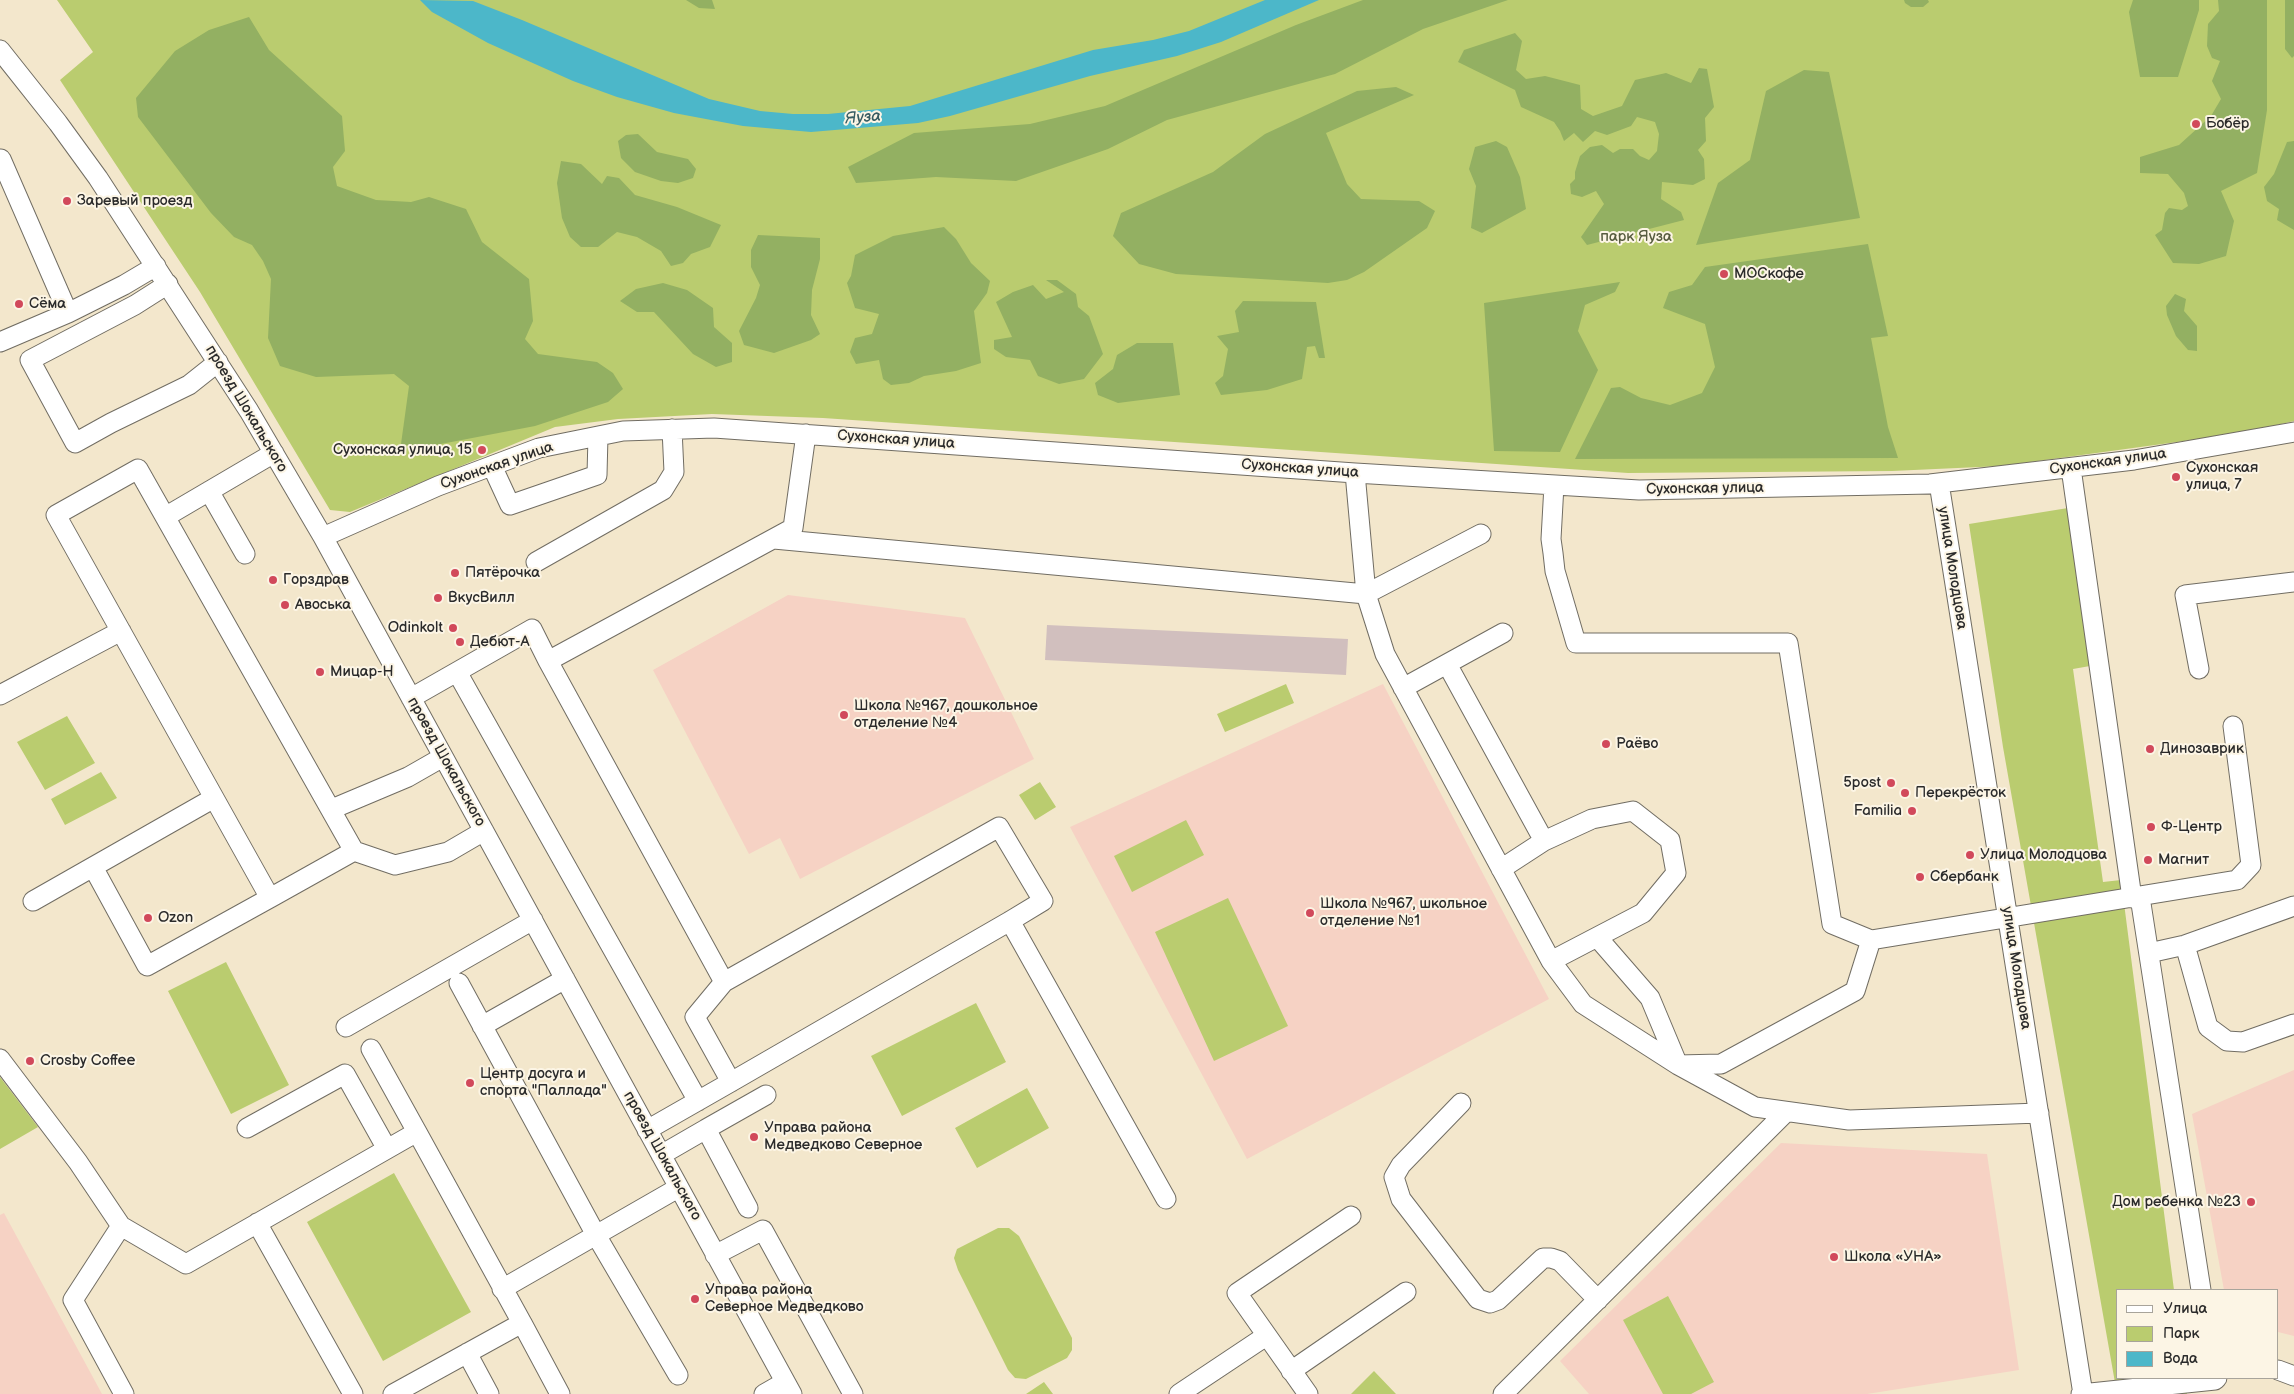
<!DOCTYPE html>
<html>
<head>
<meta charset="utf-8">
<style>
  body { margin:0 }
  #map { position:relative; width:2294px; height:1394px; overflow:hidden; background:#f3e7cc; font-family:"Balsamiq Sans",sans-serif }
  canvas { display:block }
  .legend { position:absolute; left:2116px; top:1289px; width:162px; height:90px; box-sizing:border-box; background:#fcf5e5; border:1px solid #a8a49b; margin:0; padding:6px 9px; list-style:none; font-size:15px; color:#2b2b2b }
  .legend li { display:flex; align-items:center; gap:10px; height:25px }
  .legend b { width:25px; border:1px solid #a8a49b }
</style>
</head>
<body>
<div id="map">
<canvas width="2294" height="1394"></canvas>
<ul class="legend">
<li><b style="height:6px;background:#fff"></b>Улица</li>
<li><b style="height:14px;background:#bacc6f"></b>Парк</li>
<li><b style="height:14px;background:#4cb7c9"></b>Вода</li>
</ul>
</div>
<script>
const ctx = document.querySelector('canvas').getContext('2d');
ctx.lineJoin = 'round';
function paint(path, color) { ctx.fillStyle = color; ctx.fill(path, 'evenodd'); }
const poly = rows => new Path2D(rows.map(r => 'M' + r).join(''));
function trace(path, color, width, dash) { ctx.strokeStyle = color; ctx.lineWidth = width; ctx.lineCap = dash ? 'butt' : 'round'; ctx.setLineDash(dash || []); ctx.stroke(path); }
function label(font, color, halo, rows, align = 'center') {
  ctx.font = font + ' "Balsamiq Sans",sans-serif'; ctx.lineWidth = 4; ctx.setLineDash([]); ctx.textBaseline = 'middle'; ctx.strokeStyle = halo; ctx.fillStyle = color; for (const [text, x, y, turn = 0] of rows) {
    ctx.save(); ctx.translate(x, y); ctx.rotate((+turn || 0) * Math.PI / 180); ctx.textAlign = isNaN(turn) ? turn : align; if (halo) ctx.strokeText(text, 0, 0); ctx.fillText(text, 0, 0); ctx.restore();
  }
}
const built = poly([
  [788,595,965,618,1034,759,800,879,780,838,749,854,653,670],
  [1383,684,1549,999,1247,1159,1070,827],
  [2294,1070,2294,1336,2278,1332,2278,1290,2224,1290,2192,1114],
  [1781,1143,1987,1154,2019,1370,1867,1394,1589,1394,1560,1361],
  [4,1213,102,1394,0,1394,0,1215]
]);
const industrial = poly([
  [1047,625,1348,639,1346,675,1045,660]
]);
const green = poly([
  [57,0,2294,0,2294,421,2243,433,2001,466,1892,471,1628,473,823,418,712,414,618,419,555,427,350,512,330,510,200,292,60,80,93,52],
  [2068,508,2090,666,2073,669,2103,882,2121,880,2174,1290,2118,1290,2118,1378,2185,1378,2187,1394,2117,1394,2003,747,1969,524],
  [1286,684,1294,703,1225,732,1217,714],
  [67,716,95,763,45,790,17,742],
  [101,772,117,798,65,825,51,799],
  [1040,782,1056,807,1035,820,1019,795],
  [1186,820,1204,855,1132,892,1114,856],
  [1228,898,1288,1026,1214,1061,1155,932],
  [226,962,289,1085,231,1114,168,991],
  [976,1003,1006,1062,902,1116,871,1056],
  [0,1077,38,1127,0,1149],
  [1027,1088,1049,1128,977,1168,955,1128],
  [394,1173,471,1312,383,1361,307,1222],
  [998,1228,1009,1228,1019,1236,1072,1338,1072,1350,1067,1358,1026,1379,1015,1378,1008,1370,958,1270,954,1258,957,1249],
  [1668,1296,1714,1382,1691,1394,1663,1394,1623,1320],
  [1374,1371,1396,1394,1351,1394],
  [1044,1382,1053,1394,1026,1394]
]);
const forest = poly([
  [686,0,712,0,715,9,699,8],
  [1363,0,1508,0,1423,29,1335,74,1167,120,1108,149,1016,181,936,177,856,183,848,167,914,133,1030,124,1105,106,1296,25],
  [1904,0,1928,0,1929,2,1923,7,1911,7,1905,3],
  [2133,0,2199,0,2199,10,2178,77,2140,77,2129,12],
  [2218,0,2267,0,2267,110,2257,173,2221,191,2234,221,2226,256,2199,264,2173,263,2155,235,2162,230,2165,213,2169,208,2182,210,2188,206,2184,193,2168,174,2140,173,2140,157,2179,145,2211,116,2221,99,2212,81,2220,61,2212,58,2207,46,2208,24,2219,11],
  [2285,0,2294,0,2294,56,2292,58,2285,49],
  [249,17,269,50,342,116,345,151,333,167,337,186,376,200,411,202,429,197,466,209,482,242,529,279,533,321,525,339,538,354,597,362,613,373,623,389,608,402,535,426,420,448,401,444,409,386,394,374,316,377,280,366,268,338,271,279,263,261,252,245,234,237,211,213,138,117,136,98,175,51,209,30],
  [1515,33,1522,41,1516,70,1526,79,1545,76,1580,85,1581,109,1593,116,1622,106,1635,80,1666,73,1691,83,1699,68,1707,69,1714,107,1705,118,1706,141,1698,150,1704,159,1705,179,1693,185,1662,182,1661,199,1681,212,1684,220,1587,245,1581,237,1604,204,1596,191,1582,197,1571,194,1570,184,1575,179,1575,172,1580,156,1590,147,1602,145,1613,153,1620,149,1633,149,1640,156,1649,160,1657,151,1659,134,1655,122,1637,117,1631,126,1607,135,1595,131,1583,142,1574,133,1564,141,1560,131,1554,122,1521,107,1515,90,1458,62,1464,50],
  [1804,70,1829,72,1860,218,1696,245,1718,183,1750,160,1766,91],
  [1396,87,1414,95,1326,133,1347,184,1361,199,1419,201,1435,211,1427,228,1364,272,1347,280,1328,283,1176,274,1139,264,1113,236,1121,213,1213,172,1265,134,1357,91],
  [638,134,657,152,688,159,696,169,693,178,678,183,661,181,635,172,621,158,618,141,626,135],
  [1496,141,1507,147,1520,177,1526,209,1482,233,1471,228,1476,186,1469,169,1475,147],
  [2294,141,2294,230,2277,220,2279,209,2267,201,2264,187,2274,174,2287,142],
  [561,161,581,164,602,184,607,176,619,178,635,195,677,207,721,225,710,247,691,254,683,263,671,266,661,251,637,237,617,232,598,247,581,247,570,237,562,218,557,183],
  [944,227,956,239,971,263,990,281,987,293,974,311,981,363,956,371,924,376,909,383,891,385,883,379,879,360,856,364,850,352,855,338,872,334,879,314,855,308,847,283,851,276,855,255,893,236],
  [758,235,820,238,820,259,812,290,811,315,820,334,811,340,774,353,744,345,739,331,756,298,760,285,751,267,751,250],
  [1868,244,1888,336,1871,338,1888,427,1898,458,1575,459,1611,388,1620,387,1641,398,1670,405,1702,393,1715,367,1705,324,1663,308,1669,292,1692,285,1705,267],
  [1046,280,1057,280,1076,294,1078,307,1089,316,1103,354,1084,379,1059,384,1038,376,1030,360,1006,357,994,349,994,340,1012,337,996,302,1013,292,1033,285,1046,299,1064,292],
  [1620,282,1615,292,1585,305,1578,331,1598,370,1560,452,1494,451,1484,303],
  [663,283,687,290,713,308,714,327,732,343,732,362,716,367,693,354,654,312,637,312,620,301,636,289],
  [2175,294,2186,299,2184,311,2197,326,2197,351,2188,350,2176,336,2167,315,2166,306],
  [1243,301,1316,302,1325,358,1319,358,1315,346,1307,347,1302,379,1267,390,1221,395,1215,383,1223,376,1228,349,1217,336,1239,332,1235,311],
  [1137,343,1173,343,1180,395,1118,403,1098,395,1095,383,1113,369,1117,355]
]);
const water = poly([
  [420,0,473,1,522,20,709,99,760,111,793,114,828,114,910,106,1093,50,1153,40,1189,31,1265,0,1319,0,1221,42,1177,56,1090,76,950,116,918,123,811,132,743,126,674,113,617,97,573,81,488,43,432,12]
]);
const minor = poly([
  [0,50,58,123,98,178,249,411,323,537,792,1394],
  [1,159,68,313],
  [168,284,135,305,30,360,75,443,111,423,189,385,218,362],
  [0,342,68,313,124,285,156,266],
  [492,466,510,505,597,475,598,436],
  [2071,468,2132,898],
  [1355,473,1366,594,1481,534],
  [1939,483,2083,1394],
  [1554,485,1551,539,1553,553,1555,571,1576,643,1788,643,1832,924,1871,940],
  [209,491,245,554],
  [165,517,274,453],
  [323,537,438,486,539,448,623,431,714,428,1355,473,1639,490,1930,484,2134,460,2294,432],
  [774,539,1366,594,1385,654,1551,961,1583,1004,1678,1065,1721,1064,1855,991,1871,940,2237,880,2251,865,2233,726],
  [536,562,663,490,674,472,672,429],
  [1447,664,1544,841,1501,869],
  [2199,669,2185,595,2294,582],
  [457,672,698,1101],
  [1403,688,1503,633],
  [0,695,121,631],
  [411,698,532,629,548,661],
  [332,809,408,777,443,757],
  [1544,841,1592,819,1633,811,1670,840,1676,873,1643,913,1551,961],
  [354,851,270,898,56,515,138,469,354,851,395,865,448,852,484,831],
  [93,867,147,966,270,898],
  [2140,897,2201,1290],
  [33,901,214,798],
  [1010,921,1166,1199],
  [1597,937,1650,998,1678,1065,1755,1107,1849,1120,2039,1113],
  [2185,945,2208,1027,2227,1041,2243,1042,2294,1024],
  [2149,953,2185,945,2294,906],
  [724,982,548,661,793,528,806,434],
  [459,983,596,1235,678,1375],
  [482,1026,565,979],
  [346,1027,533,920],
  [371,1049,417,1132],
  [0,1059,78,1162,121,1226],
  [1461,1103,1401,1165,1394,1177,1401,1199,1478,1299,1490,1303,1498,1300,1543,1258,1551,1258,1560,1261,1598,1300],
  [247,1128,345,1074,387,1149],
  [706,1129,766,1095],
  [647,1130,731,1082,1010,921,1043,901,999,827,724,982,695,1017,731,1082],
  [661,1155,706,1129,748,1208],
  [257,1223,353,1394],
  [715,1255,763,1230,853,1394],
  [502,1289,678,1188],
  [522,1323,560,1394],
  [467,1353,489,1394],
  [2278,1370,2294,1376],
  [1291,1371,1406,1292],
  [124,1394,73,1300,121,1226,186,1264,417,1132,522,1323,393,1394],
  [764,1394,785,1382],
  [1179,1394,1266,1336],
  [1308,1394,1237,1293,1351,1216],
  [1503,1394,1786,1112],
  [2081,1394,2215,1380,2217,1378]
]);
const markers = [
  [2196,124,5,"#d1495b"],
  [67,201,5,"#d1495b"],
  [1724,274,5,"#d1495b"],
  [19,304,5,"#d1495b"],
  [482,450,5,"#d1495b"],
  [2176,477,5,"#d1495b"],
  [455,573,5,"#d1495b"],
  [273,580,5,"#d1495b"],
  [438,598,5,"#d1495b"],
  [285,605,5,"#d1495b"],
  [453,628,5,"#d1495b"],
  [460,642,5,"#d1495b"],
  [320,672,5,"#d1495b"],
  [844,715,5,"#d1495b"],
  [1606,744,5,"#d1495b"],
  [2150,749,5,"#d1495b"],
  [1891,783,5,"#d1495b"],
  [1905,793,5,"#d1495b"],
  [1912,811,5,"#d1495b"],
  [2151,827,5,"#d1495b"],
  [1970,855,5,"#d1495b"],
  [2148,860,5,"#d1495b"],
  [1920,877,5,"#d1495b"],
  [1310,913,5,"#d1495b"],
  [148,918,5,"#d1495b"],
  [30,1061,5,"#d1495b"],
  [470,1083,5,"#d1495b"],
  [754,1137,5,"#d1495b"],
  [2251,1202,5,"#d1495b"],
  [1834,1257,5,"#d1495b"],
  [695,1299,5,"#d1495b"]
];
const poiNames = [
  ["Бобёр",2206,124],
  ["Заревый проезд",77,201],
  ["МОСкофе",1734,274],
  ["Сёма",29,304],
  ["Сухонская улица, 15",472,450,"right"],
  ["Сухонская",2186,468],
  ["улица, 7",2186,485],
  ["Пятёрочка",465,573],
  ["Горздрав",283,580],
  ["ВкусВилл",448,598],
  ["Авоська",295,605],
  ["Odinkolt",443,628,"right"],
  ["Дебют-А",470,642],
  ["Мицар-Н",330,672],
  ["Школа №967, дошкольное",854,706],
  ["отделение №4",854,723],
  ["Раёво",1616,744],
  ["Динозаврик",2160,749],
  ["5post",1881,783,"right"],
  ["Перекрёсток",1915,793],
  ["Familia",1902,811,"right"],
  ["Ф-Центр",2161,827],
  ["Улица Молодцова",1980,855],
  ["Магнит",2158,860],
  ["Сбербанк",1930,877],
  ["Школа №967, школьное",1320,904],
  ["отделение №1",1320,921],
  ["Ozon",158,918],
  ["Crosby Coffee",40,1061],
  ["Центр досуга и",480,1074],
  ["спорта \"Паллада\"",480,1091],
  ["Управа района",764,1128],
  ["Медведково Северное",764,1145],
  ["Дом ребенка №23",2241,1202,"right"],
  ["Школа «УНА»",1844,1257],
  ["Управа района",705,1290],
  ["Северное Медведково",705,1307]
];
const parkNames = [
  ["парк Яуза",1636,237]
];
const streetNames = [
  ["проезд Шокальского",246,409,59],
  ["Сухонская улица",896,440,4],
  ["Сухонская улица",2108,462,-8],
  ["Сухонская улица",497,466,-19],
  ["Сухонская улица",1300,469,4],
  ["Сухонская улица",1705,489,-1],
  ["улица Молодцова",1952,568,81],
  ["проезд Шокальского",446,762,61],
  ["улица Молодцова",2016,968,81],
  ["проезд Шокальского",662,1156,61]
];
const waterNames = [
  ["Яуза",863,118,-5]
];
paint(built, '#f6d2c4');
paint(industrial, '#d1bfbe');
paint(green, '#bacc6f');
paint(forest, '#93b062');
paint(water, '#4cb7c9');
trace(minor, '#716d63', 21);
trace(minor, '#fff', 19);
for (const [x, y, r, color] of markers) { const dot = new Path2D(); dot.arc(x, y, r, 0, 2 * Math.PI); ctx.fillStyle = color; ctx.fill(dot); trace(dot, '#fcf5e5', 2); }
label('15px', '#2b2b2b', '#fcf5e5', poiNames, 'left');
label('15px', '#565b3f', '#fcf5e5', parkNames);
label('15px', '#2b2b2b', '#fcf5e5', streetNames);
label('italic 16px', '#375c62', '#fcf5e5', waterNames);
</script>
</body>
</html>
